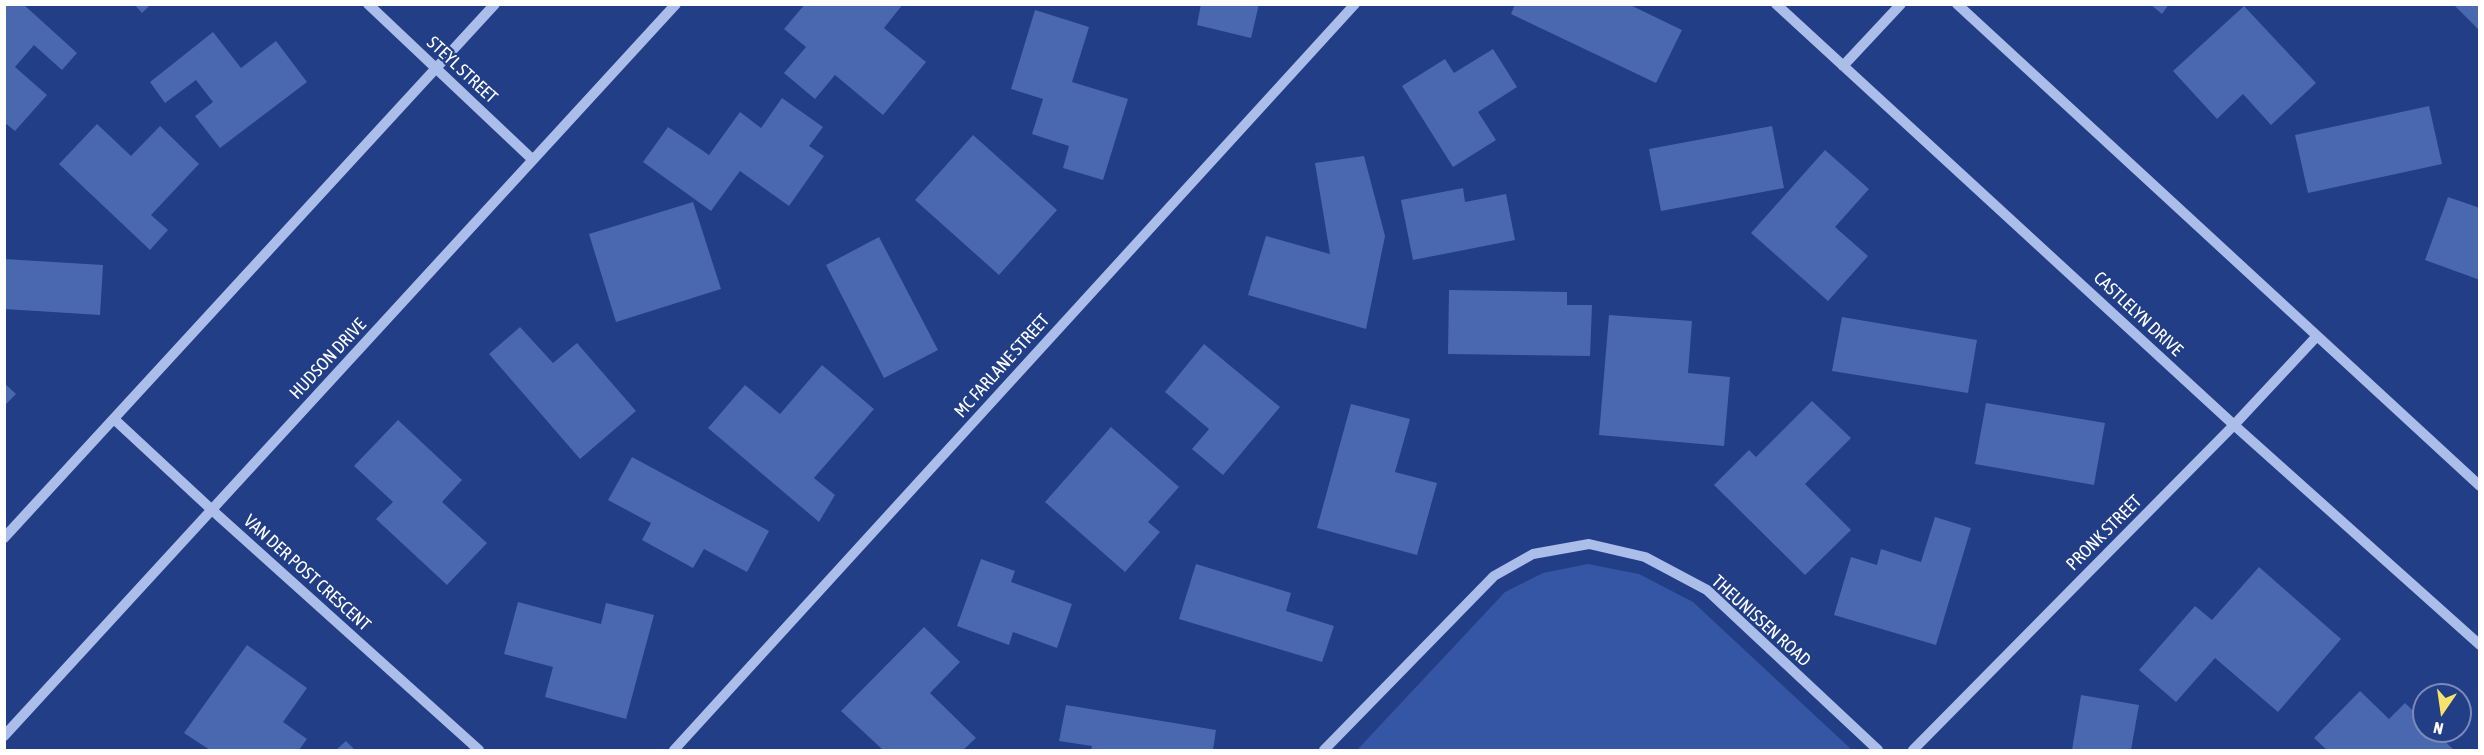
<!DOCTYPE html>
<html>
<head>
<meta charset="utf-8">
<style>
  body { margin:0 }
  #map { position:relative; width:2484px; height:755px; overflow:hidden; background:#213e87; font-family:"Asap Condensed",sans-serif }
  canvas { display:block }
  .frame { position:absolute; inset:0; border:6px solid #fff; pointer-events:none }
  .north { position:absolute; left:2412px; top:683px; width:60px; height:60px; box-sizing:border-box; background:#213e87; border:2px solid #7a8bb7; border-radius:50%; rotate:193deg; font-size:16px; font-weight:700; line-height:24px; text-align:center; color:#fff }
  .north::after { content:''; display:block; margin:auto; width:21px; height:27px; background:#f7e36c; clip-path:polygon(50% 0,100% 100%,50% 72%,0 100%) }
</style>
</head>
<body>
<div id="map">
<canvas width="2484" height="755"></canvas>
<div class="frame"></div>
<div class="north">N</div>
</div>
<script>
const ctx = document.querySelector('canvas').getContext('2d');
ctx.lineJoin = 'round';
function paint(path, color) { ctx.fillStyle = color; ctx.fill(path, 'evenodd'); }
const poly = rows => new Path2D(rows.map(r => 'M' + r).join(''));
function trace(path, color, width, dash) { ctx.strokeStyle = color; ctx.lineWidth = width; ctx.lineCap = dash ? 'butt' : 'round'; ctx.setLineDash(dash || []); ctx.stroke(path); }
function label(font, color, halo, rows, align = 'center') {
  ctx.font = font + ' "Asap Condensed",sans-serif'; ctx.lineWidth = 4.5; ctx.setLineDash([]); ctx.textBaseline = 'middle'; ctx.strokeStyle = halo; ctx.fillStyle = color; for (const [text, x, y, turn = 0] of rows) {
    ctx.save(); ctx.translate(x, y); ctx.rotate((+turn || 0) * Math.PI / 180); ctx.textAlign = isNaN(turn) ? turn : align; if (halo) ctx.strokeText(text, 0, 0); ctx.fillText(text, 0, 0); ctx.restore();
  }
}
const green = poly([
  [1588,564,1639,574,1693,602,1852,750,1357,750,1505,592,1543,573]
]);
const building = poly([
  [4,4,23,4,77,53,62,70,34,45,15,67,47,95,15,131,4,122],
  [134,4,151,4,142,13],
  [805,4,903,4,884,28,926,62,883,115,835,75,815,99,784,73,806,47,784,29],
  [1201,4,1259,4,1251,38,1197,25],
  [1515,4,1628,4,1682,30,1656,83,1511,14],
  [2150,4,2169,4,2162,14],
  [2453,4,2480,4,2480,31],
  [2244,6,2316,83,2271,125,2243,94,2217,119,2173,71],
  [1035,10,1089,27,1072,82,1128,99,1103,180,1063,168,1069,146,1032,134,1043,99,1011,89],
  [213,32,241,68,276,41,307,82,220,148,195,116,213,102,196,80,165,103,150,82],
  [1493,49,1517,87,1478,112,1496,140,1453,167,1402,86,1445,59,1454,73],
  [782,98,823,127,809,146,824,156,789,206,740,171,711,211,643,162,668,127,709,155,740,112,761,128],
  [2429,106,2442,164,2308,193,2295,135],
  [97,124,131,156,160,126,199,164,151,215,168,230,150,250,59,164],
  [1772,126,1784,188,1661,211,1649,149],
  [973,135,1057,210,999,275,915,200],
  [1825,150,1869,189,1835,227,1868,256,1828,301,1751,233],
  [1364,156,1385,236,1366,329,1248,295,1266,236,1330,254,1315,163],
  [1463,188,1465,202,1506,194,1515,240,1413,260,1401,200],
  [2448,197,2480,208,2480,280,2425,260],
  [693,202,721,289,616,322,589,234],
  [879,237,938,350,884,378,826,265],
  [4,259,103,265,100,315,4,309],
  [1449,290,1567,292,1567,305,1592,305,1590,356,1448,354],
  [1609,315,1692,321,1688,373,1730,377,1724,446,1599,435],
  [1842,317,1977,340,1968,393,1832,371],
  [520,327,553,363,577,343,636,411,580,459,489,354],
  [1204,344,1280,407,1223,475,1192,449,1209,429,1165,392],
  [822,365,874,409,814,478,835,495,819,522,708,428,745,385,780,414],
  [4,383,16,394,4,406],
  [1812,401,1851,438,1805,484,1851,530,1805,575,1714,485,1749,450,1756,457],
  [1986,403,2105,423,2094,485,1975,464],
  [1351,404,1410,419,1395,472,1437,483,1417,555,1317,528],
  [398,420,462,480,442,502,487,543,447,585,376,519,393,502,354,466],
  [1111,427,1179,487,1148,522,1160,532,1125,572,1045,502],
  [632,457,769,531,747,572,704,549,693,568,642,540,651,523,608,500],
  [1935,517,1971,528,1936,645,1834,615,1851,557,1877,565,1881,549,1921,562],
  [981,559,1015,571,1011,582,1072,604,1057,648,1013,632,1009,645,957,626],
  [1196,564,1291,593,1286,611,1334,626,1322,662,1179,619],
  [2259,567,2341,639,2278,712,2215,658,2176,702,2139,670,2195,606,2212,620],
  [518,602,601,624,606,603,654,615,626,719,545,697,553,667,504,654],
  [924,627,960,662,930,693,976,738,963,750,883,750,841,711],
  [247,645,307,688,283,722,307,739,299,750,210,750,184,733],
  [2360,691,2389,719,2405,703,2424,721,2424,731,2434,731,2454,750,2327,750,2314,738],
  [2081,695,2139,705,2131,750,2072,750],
  [1066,705,1216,730,1213,750,1091,750,1092,746,1059,741],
  [346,741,355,750,336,750]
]);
const minor = poly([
  [368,4,533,160],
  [1776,4,2234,425,2480,645],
  [1957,4,2480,486],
  [1843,66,1901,4],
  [114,419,212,510,479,750],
  [4,538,495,4],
  [4,736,676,4],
  [674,750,1355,4],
  [1324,750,1494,576,1533,554,1589,544,1645,557,1707,590,1878,750],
  [1913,750,2234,425,2317,336]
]);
const streetNames = [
  ["STEYL STREET",462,70,43],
  ["CASTLELYN DRIVE",2138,314,43],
  ["HUDSON DRIVE",328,359,-47],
  ["MC FARLANE STREET",1002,366,-48],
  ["PRONK STREET",2104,533,-45],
  ["VAN DER POST CRESCENT",307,573,42],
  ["THEUNISSEN ROAD",1761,621,42]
];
paint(green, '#3556a4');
paint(building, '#4a68af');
trace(minor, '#abbeea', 10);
label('18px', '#fff', '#213e87', streetNames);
</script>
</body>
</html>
